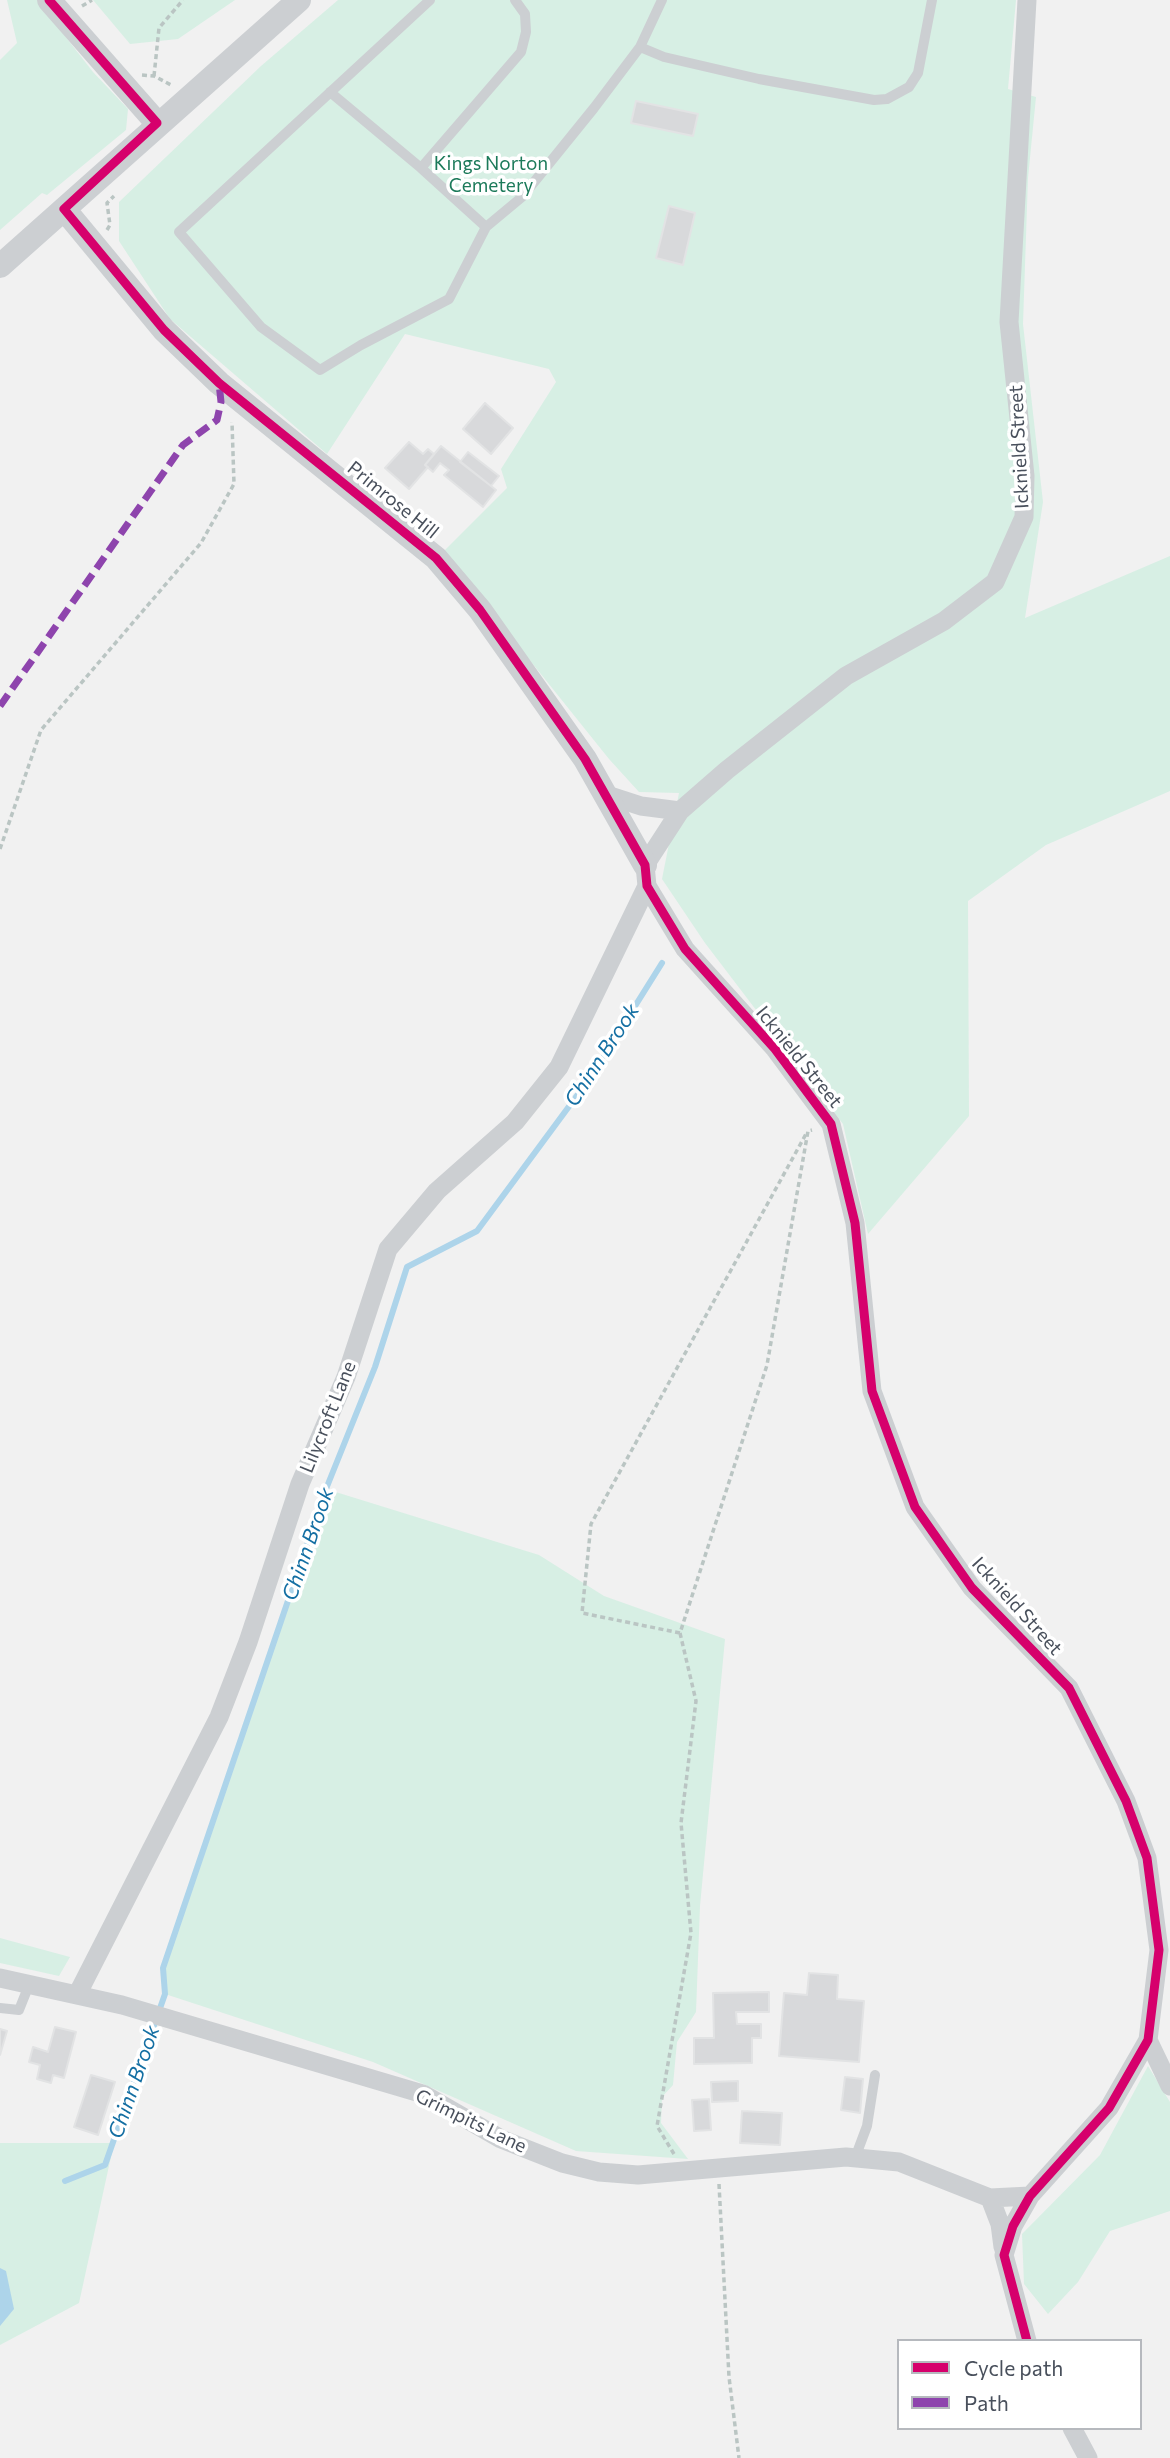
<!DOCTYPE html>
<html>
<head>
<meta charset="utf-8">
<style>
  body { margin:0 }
  #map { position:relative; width:1170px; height:2458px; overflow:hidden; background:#f1f1f1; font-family:Commissioner,sans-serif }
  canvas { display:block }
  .legend { position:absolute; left:897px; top:2339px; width:245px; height:91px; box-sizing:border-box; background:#fff; border:2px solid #b6b9be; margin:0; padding:9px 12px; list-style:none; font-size:21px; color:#49505c }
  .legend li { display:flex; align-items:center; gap:14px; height:35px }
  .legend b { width:35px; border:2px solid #b6b9be }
</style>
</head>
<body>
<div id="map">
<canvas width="1170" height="2458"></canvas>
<ul class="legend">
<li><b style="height:9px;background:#d6006c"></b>Cycle path</li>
<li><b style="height:9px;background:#8e44ad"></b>Path</li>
</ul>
</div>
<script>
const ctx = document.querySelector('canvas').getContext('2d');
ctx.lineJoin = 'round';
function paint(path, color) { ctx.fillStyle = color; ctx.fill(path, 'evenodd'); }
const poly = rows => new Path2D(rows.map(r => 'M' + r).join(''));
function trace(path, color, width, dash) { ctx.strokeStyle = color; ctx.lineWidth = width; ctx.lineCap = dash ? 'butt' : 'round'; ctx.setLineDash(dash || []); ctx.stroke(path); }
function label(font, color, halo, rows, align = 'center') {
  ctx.font = font + ' Commissioner,sans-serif'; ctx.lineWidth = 7; ctx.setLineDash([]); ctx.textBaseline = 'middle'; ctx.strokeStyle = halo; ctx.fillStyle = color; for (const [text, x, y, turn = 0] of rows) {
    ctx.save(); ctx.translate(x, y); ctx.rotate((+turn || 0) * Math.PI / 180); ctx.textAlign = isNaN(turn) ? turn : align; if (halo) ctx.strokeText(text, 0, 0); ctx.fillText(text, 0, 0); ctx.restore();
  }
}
const green = poly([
  [7,0,37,0,93,72,128,109,126,130,47,195,42,193,0,230,0,60,17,43],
  [93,0,235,0,178,39,130,44],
  [338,0,1016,0,1008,89,1036,97,1028,178,1023,324,1043,502,1025,618,1170,556,1170,791,1046,845,968,901,969,1116,868,1234,843,1124,705,943,662,879,679,793,639,792,609,759,443,552,507,488,501,469,556,382,549,369,405,334,327,454,170,319,119,241,119,202,261,66],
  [326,1489,539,1555,604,1596,725,1639,700,1906,696,2012,677,2042,673,2085,662,2097,661,2123,688,2159,576,2151,373,2062,165,1994,164,1968],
  [0,1938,70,1957,59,1976,0,1963],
  [1148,2066,1170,2102,1170,2211,1110,2231,1078,2282,1048,2314,1024,2284,1022,2234,1100,2155],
  [0,2143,114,2143,79,2303,0,2345]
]);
const water = poly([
  [0,2268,6,2271,14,2309,0,2326]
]);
const stream = poly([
  [65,2181,105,2165,165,1994,163,1968,326,1489,375,1367,407,1267,477,1231,590,1078,662,963]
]);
const building = poly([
  [636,101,698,114,693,136,631,123,636,101],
  [669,206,695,213,683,265,656,258,669,206],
  [485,403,513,428,491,454,463,429,485,403],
  [409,442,423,454,428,449,434,454,425,465,428,467,409,489,385,468,409,442],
  [441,446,496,490,483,507,444,475,449,470,440,463,433,472,425,465,441,446],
  [468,452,499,476,491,486,460,462,468,452],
  [809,1973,838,1975,837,1999,864,2001,859,2062,779,2056,784,1993,807,1995,809,1973],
  [769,1992,769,2012,736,2012,737,2024,761,2024,761,2038,752,2038,752,2063,694,2064,694,2038,714,2038,713,1993,769,1992],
  [55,2027,76,2032,64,2078,53,2075,51,2083,37,2079,40,2065,29,2062,33,2047,48,2052,55,2027],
  [0,2029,7,2031,0,2055,0,2029],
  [91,2075,115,2082,98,2135,74,2127,91,2075],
  [845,2077,863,2079,860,2113,841,2110,845,2077],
  [738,2081,738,2101,712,2102,711,2082,738,2081],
  [709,2099,711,2130,694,2131,692,2100,709,2099],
  [742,2111,782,2113,780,2145,740,2143,742,2111]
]);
const path = poly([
  [82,6,92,0],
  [142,75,154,76,173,86],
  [154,76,159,28,183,0],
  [107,230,110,225,107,203,114,196],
  [0,849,41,730,201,543,234,484,232,422],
  [680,1633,582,1613,591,1524,806,1134],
  [674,2154,657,2126,691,1933,681,1823,696,1701,680,1633,767,1365,808,1131,812,1130],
  [719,2184,729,2377,739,2458]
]);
const service = poly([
  [430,0,179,232,261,327,320,370,361,345,449,299,486,227,522,197,594,108,640,47,662,0],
  [640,47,664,57,759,79,874,100,887,99,909,87,918,73,932,0],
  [330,92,421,168],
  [486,227,421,168,521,52,526,32,525,14,515,0],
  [0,2008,19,2010,29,1985],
  [855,2158,867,2126,875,2075]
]);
const minor = poly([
  [604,794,641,806,680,811],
  [0,1978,122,2005,423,2094,501,2139,562,2163,599,2172,638,2175,846,2157,899,2162,990,2198,1030,2196],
  [77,1995,219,1717,248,1642,300,1484,346,1377,388,1249,437,1191,515,1122,559,1067,647,886],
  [1148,2040,1170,2086],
  [990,2198,1000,2224,1003,2247],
  [1027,2341,1004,2255,1013,2226,1030,2196,1109,2108,1148,2040,1159,1950,1147,1858,1126,1801,1069,1688,972,1588,915,1507,872,1391,855,1223,831,1124,775,1049,685,949,647,886,645,865,680,811,727,770,846,676,944,621,995,582,1024,517,1025,476,1009,322,1027,0],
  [1072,2428,1088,2458]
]);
const tertiary = poly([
  [49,0,157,123],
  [64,209,164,330,219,383,436,558,480,610,585,759,645,865],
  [0,266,299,0]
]);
const quiet = poly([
  [0,706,183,445,217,420,221,402,219,383]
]);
const cycleway = poly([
  [49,0,157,123,64,209,164,330,219,383,436,558,480,610,585,759,645,865,647,886,685,949,775,1049,831,1124,855,1223,872,1391,915,1507,972,1588,1069,1688,1126,1801,1147,1858,1159,1950,1148,2040,1109,2108,1030,2196,1013,2226,1004,2255,1027,2341]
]);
const parkNames = [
  ["Kings Norton",491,164],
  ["Cemetery",491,186]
];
const streetNames = [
  ["Icknield Street",1019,447,-93],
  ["Primrose Hill",393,500,39],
  ["Icknield Street",799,1057,51],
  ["Lilycroft Lane",328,1417,-68],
  ["Icknield Street",1017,1606,48],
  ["Grimpits Lane",471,2121,26]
];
const waterNames = [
  ["Chinn Brook",602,1055,-57],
  ["Chinn Brook",308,1544,-71],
  ["Chinn Brook",134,2082,-71]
];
paint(green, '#d7efe4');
paint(water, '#add4ea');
trace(stream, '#add4ea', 6);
paint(building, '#d8d9db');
trace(building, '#e2e3e4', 2);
trace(path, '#bac5c3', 3.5, [5, 3.5]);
trace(service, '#cccfd2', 10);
trace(minor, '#cccfd2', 19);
trace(tertiary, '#cccfd2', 24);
trace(quiet, '#8e44ad', 7, [14, 7]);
trace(cycleway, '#d6006c', 9);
label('19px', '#1c7a5a', '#fff', parkNames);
label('19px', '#49505c', '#fff', streetNames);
label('italic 21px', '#146fa3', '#fff', waterNames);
</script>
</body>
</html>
